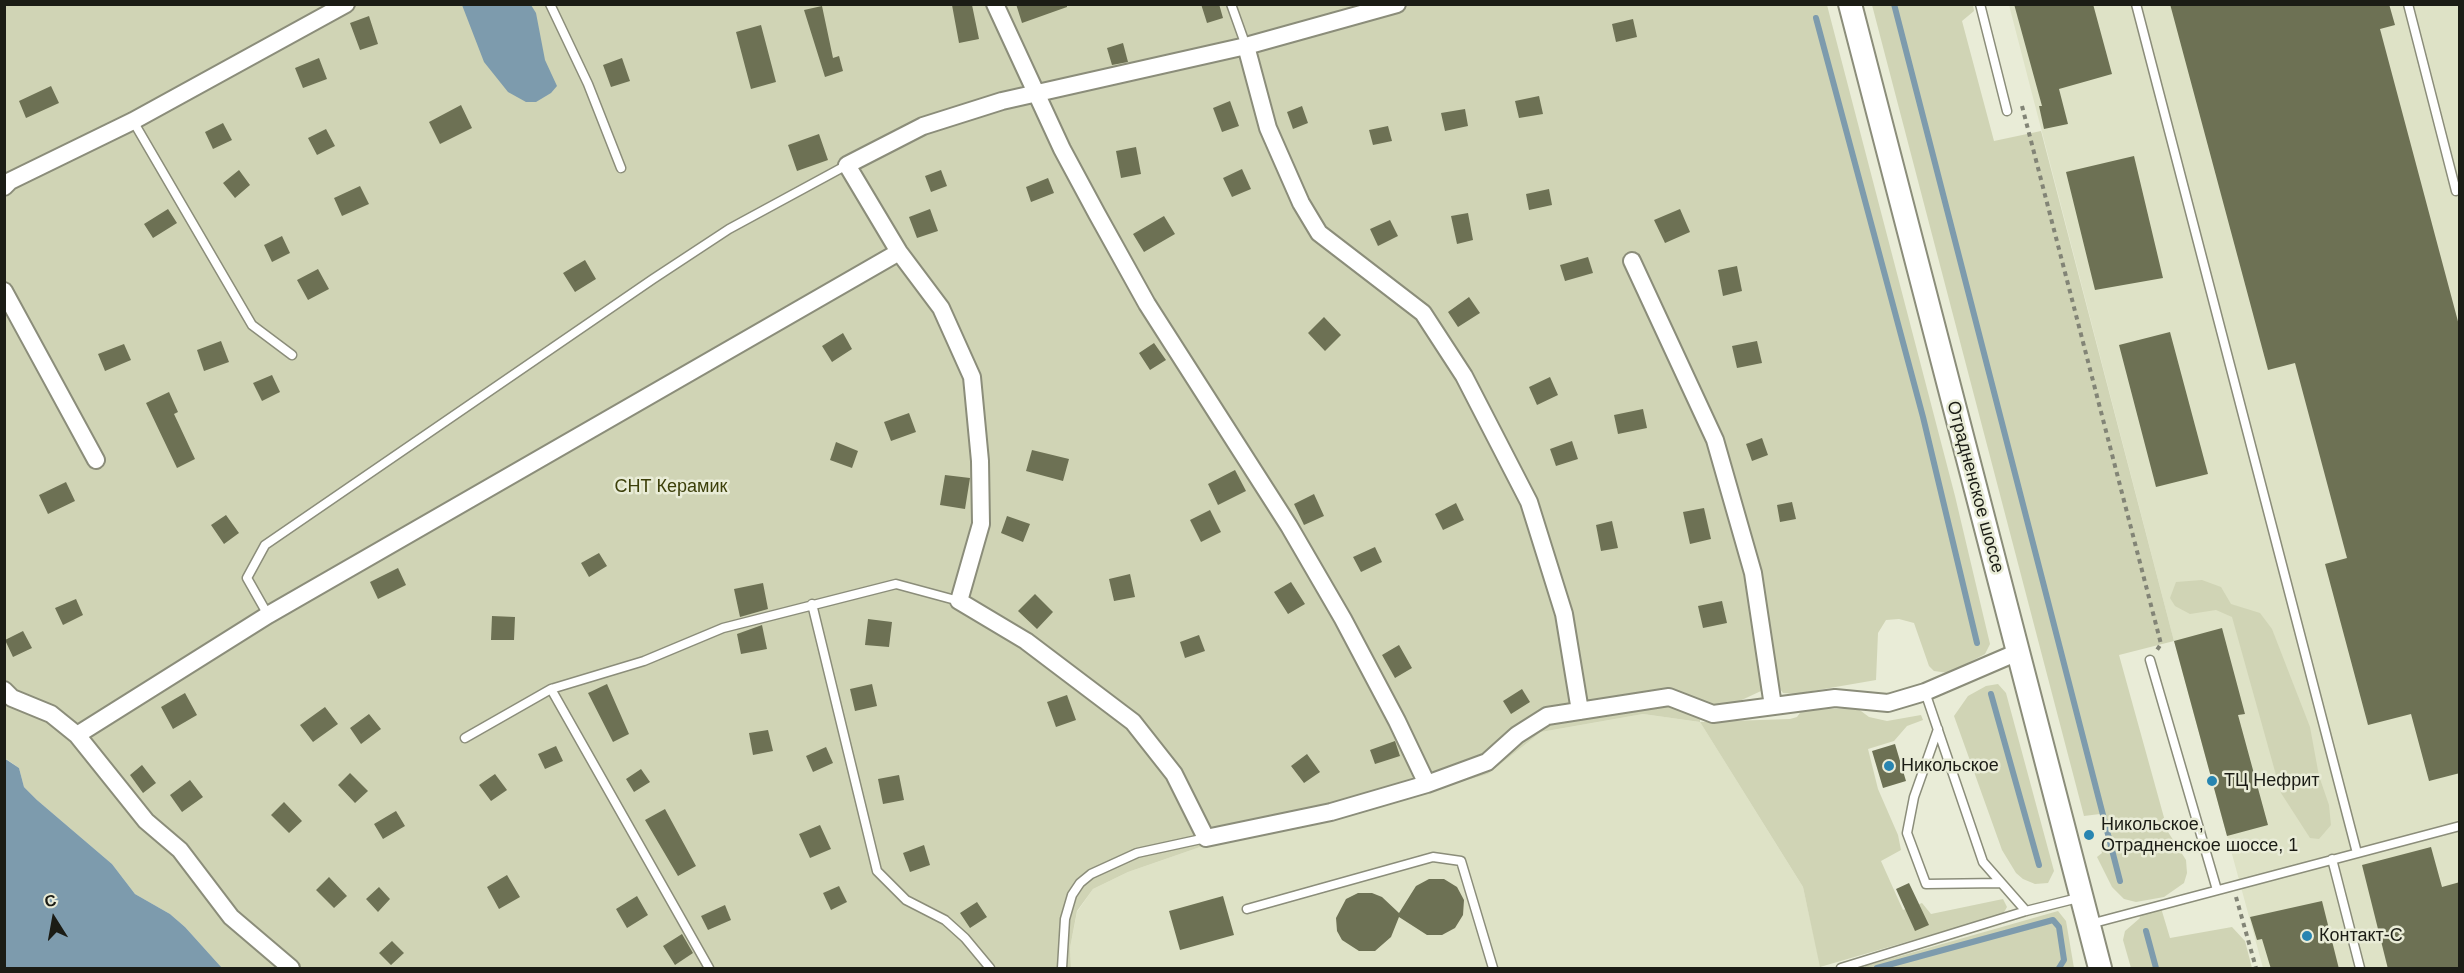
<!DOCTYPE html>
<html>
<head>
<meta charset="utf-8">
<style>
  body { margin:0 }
  #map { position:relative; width:2464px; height:973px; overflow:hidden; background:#e9ecd7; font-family:Arial,sans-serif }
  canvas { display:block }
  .frame { position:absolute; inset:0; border:6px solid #1b1c15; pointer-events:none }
  .north { position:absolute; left:24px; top:889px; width:60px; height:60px; -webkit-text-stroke:4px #e9ecd7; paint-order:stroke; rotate:349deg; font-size:16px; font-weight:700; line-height:24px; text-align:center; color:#1b1c15 }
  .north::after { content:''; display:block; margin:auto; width:21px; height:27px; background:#1b1c15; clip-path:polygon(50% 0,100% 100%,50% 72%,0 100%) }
</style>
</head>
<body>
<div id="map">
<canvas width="2464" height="973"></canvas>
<div class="frame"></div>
<div class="north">С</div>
</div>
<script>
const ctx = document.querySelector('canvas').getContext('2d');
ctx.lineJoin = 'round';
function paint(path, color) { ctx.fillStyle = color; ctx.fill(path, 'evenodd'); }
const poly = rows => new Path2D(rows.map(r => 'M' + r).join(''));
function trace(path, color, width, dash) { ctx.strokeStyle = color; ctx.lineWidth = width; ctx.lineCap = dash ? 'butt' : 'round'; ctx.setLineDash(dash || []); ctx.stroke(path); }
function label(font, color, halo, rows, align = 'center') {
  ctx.font = font + ' Arial,sans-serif'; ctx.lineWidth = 5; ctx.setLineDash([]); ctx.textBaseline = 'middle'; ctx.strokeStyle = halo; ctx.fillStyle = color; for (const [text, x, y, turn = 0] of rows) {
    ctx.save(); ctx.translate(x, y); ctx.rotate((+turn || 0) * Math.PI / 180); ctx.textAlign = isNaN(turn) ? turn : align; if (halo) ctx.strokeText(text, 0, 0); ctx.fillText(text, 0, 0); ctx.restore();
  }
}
const built = poly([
  [2009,5,2459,5,2459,968,2263,968,2174,641],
  [1643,714,1700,722,1803,887,1821,968,1071,968,1070,948,1077,912,1093,889,1128,872,1203,846,1280,828,1325,822,1488,774,1541,732]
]);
const green = poly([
  [5,5,1827,5,1955,496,1990,644,1985,654,1949,673,1934,671,1929,666,1914,623,1899,619,1886,620,1878,633,1876,680,1795,694,1783,693,1776,684,1731,705,1715,709,1700,704,1700,722,1790,719,1797,717,1802,710,1857,708,1869,717,1887,721,1921,715,1923,720,1907,726,1894,741,1868,749,1878,789,1898,835,1901,850,1881,861,1903,910,1922,903,1931,914,2003,899,2007,907,2003,914,1820,967,1803,887,1700,722,1643,714,1541,732,1488,774,1325,822,1280,828,1203,846,1128,872,1093,889,1077,911,1070,948,1071,968,222,968,185,927,170,914,135,894,112,864,37,800,24,787,19,768,5,758],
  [1872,5,1973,5,1974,11,1962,21,1994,141,2041,131,2174,641,2119,655,2168,832,2186,860,2187,873,2184,883,2164,897,2136,902,2124,899,2112,887,2097,857,2102,853,2100,846,2108,844,2100,814,2084,816],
  [2202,580,2221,587,2231,604,2260,613,2272,629,2310,727,2319,776,2329,805,2331,825,2319,839,2310,838,2281,793,2232,617,2216,610,2190,614,2175,606,2170,598,2176,582],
  [1998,684,2006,693,2054,871,2048,883,2035,884,2023,879,2016,873,2002,850,1954,716,1968,696,1986,686],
  [2161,908,2170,938,2232,927,2245,941,2252,968,2131,968,2123,940,2125,931,2140,918,2139,914],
  [2058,911,2066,921,2074,968,1865,968,1865,966]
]);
const water = poly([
  [462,5,531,5,536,13,545,60,557,86,551,93,536,102,526,102,508,92,484,62],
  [4,758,19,768,24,787,37,800,112,864,135,894,170,914,185,927,222,968,5,968]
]);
const stream = poly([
  [1894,4,2120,881],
  [1816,18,1923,417,1977,643],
  [1991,694,2039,865],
  [2146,931,2156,968],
  [1877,968,2053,920,2059,927,2064,960,2059,968]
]);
const building = poly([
  [1016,4,1067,4,1067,7,1022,23],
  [1201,4,1219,4,1223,18,1207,23],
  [2014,4,2093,4,2112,74,2059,89,2068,124,2044,129,2039,106,2042,106],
  [2170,4,2389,4,2395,25,2380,29,2460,329,2460,773,2429,781,2411,714,2368,725,2325,564,2347,558,2295,363,2268,370],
  [952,5,972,5,979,39,959,43],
  [822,6,833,58,839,56,843,71,825,77,804,10],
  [369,16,378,44,360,50,350,23],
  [1633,19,1637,37,1616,42,1612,24],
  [761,25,776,82,751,89,736,32],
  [1123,43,1128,62,1112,65,1107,48],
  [319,58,327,79,303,88,295,68],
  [622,58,630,81,611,87,603,65],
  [51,86,59,103,26,118,19,101],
  [1539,96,1543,114,1519,118,1515,101],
  [1230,101,1239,126,1222,132,1213,108],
  [461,105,472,128,440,144,429,122],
  [1302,106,1308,123,1293,129,1287,112],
  [1465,109,1468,126,1445,131,1441,113],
  [223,123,232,140,213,149,205,132],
  [1388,126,1392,141,1373,145,1369,130],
  [326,129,335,146,317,155,308,138],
  [819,134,828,160,797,171,788,145],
  [1136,147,1141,174,1121,178,1116,151],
  [2134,156,2163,278,2095,290,2066,172],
  [1242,169,1251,189,1232,197,1223,178],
  [239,170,250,185,235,198,223,183],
  [941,170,947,186,931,192,925,176],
  [1048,178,1054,193,1031,202,1026,187],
  [360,186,369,204,342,216,334,198],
  [1549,189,1552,205,1529,210,1526,194],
  [168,209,177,223,153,238,144,224],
  [930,209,938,231,917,238,909,217],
  [1680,209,1690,232,1665,243,1654,220],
  [1468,213,1473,240,1457,244,1451,216],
  [1164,216,1175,234,1144,252,1133,234],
  [1390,220,1398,236,1378,246,1370,229],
  [282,236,290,253,272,262,264,245],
  [1588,257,1593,273,1565,281,1560,265],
  [585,260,596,279,575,292,563,273],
  [1737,266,1742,291,1723,296,1718,270],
  [318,269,329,289,308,300,297,280],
  [1469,297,1480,313,1458,327,1448,312],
  [1324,317,1341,335,1325,351,1308,333],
  [2170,332,2208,474,2156,487,2119,345],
  [843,333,852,349,832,362,822,346],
  [221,341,229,362,204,371,197,350],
  [1757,341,1762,363,1737,368,1732,346],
  [1154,343,1166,360,1150,370,1139,353],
  [124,344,131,360,105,371,98,354],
  [272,375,280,392,262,401,253,383],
  [1550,377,1558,395,1537,405,1529,387],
  [169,392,178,412,174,414,195,459,177,468,146,403],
  [1643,409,1647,428,1618,434,1614,415],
  [909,413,916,432,891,441,884,422],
  [1762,438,1768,455,1752,461,1746,444],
  [1572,441,1578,459,1556,466,1550,449],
  [836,442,858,451,852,468,830,460],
  [1032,450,1069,459,1063,481,1026,471],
  [1235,470,1246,491,1218,505,1208,484],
  [945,475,970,478,965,509,940,505],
  [66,482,75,501,48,514,39,495],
  [1314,494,1324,516,1304,525,1294,504],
  [1792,502,1796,519,1780,522,1777,505],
  [1456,503,1464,520,1443,530,1435,514],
  [1704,508,1711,539,1690,544,1683,512],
  [1210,510,1221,532,1201,542,1190,520],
  [226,515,239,533,224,544,211,525],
  [1007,516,1030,524,1023,542,1001,533],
  [1612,521,1618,548,1601,551,1596,525],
  [1375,547,1382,562,1361,572,1353,557],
  [599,553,607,566,589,577,581,563],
  [398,568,406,585,378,599,370,582],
  [1130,574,1135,597,1114,601,1109,579],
  [1291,582,1305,604,1288,614,1274,592],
  [763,583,768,609,740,617,734,589],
  [1035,594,1053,612,1037,629,1018,611],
  [76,599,83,615,63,625,55,608],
  [1722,601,1727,623,1703,628,1698,606],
  [492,616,515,617,514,640,491,640],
  [868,619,892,622,889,647,865,645],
  [762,625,767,649,741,654,737,634],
  [2222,628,2245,714,2238,715,2268,825,2227,836,2174,641],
  [23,631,32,648,13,657,5,640],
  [1199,635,1205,651,1185,658,1180,642],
  [1399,645,1412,668,1395,678,1382,655],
  [607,684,629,734,613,742,588,693],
  [872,684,877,706,855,711,850,689],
  [1522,689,1530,702,1511,714,1503,701],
  [185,693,197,715,173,729,161,707],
  [1067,695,1076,720,1056,727,1047,702],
  [325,707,338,724,313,742,300,725],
  [369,714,381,729,361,744,350,728],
  [768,730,773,751,753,755,749,733],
  [1395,741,1400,756,1375,764,1370,750],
  [1895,744,1906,781,1883,788,1872,751],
  [556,746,563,761,545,769,538,754],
  [826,747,833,763,813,772,806,756],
  [1307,754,1320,772,1304,783,1291,766],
  [142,765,156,783,143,793,130,775],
  [641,769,650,782,634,792,626,779],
  [350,773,368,791,355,803,338,785],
  [495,774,507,790,491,801,479,785],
  [899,775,904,800,883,804,878,779],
  [190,780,203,797,182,812,170,795],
  [284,802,302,821,289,833,271,815],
  [665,809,696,866,678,876,645,820],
  [396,811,405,826,383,839,374,824],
  [820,825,831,849,810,858,799,834],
  [924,845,930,865,910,872,903,853],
  [2431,847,2442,887,2460,882,2460,969,2388,969,2362,865],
  [507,875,520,897,499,909,487,887],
  [329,877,347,896,334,908,316,890],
  [1429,879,1444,879,1457,887,1464,900,1463,915,1455,928,1442,935,1427,935,1399,917,1391,937,1375,951,1359,951,1342,940,1337,931,1336,918,1346,899,1358,893,1372,893,1382,897,1399,913,1416,886],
  [1909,883,1929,925,1915,931,1896,889],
  [839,886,847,902,831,910,823,893],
  [379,887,390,899,378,912,366,899],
  [637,896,648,915,627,928,616,909],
  [1223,896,1234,935,1180,950,1169,911],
  [2322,901,2339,969,2271,969,2262,939,2257,940,2250,917],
  [977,902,987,917,970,928,960,913],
  [725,905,731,920,708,930,701,916],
  [682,934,693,953,675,965,663,946],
  [392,941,404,953,391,965,379,953]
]);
const path = poly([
  [2022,106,2161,644,2157,650],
  [2236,897,2256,968]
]);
const service = poly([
  [550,4,588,84,621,168],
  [1231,4,1246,46],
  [1980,4,2007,111],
  [2136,4,2357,853],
  [2408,4,2456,191],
  [133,121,252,325,292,355],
  [812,604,877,871,906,900,945,920,965,938,990,968],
  [268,615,247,578,265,545,653,279,729,229,847,165],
  [2150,660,2217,890],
  [551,689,709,968],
  [1925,692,1983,862,2026,911],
  [1938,729,1914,797,1907,833,1926,884,2001,883],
  [465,738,551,689,644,661,723,628,896,584,959,601],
  [2332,859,2360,968],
  [1247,909,1433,857,1461,861,1493,968],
  [2090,924,2460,826],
  [1062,968,1065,919,1072,895,1080,883,1091,874,1137,853,1206,838],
  [1841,968,2026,911,2082,897]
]);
const minor = poly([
  [995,4,1062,149,1097,214,1147,304,1289,526,1343,619,1397,721,1427,784],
  [1397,4,1246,46,1002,101,923,126,847,165,899,252,941,308,972,377,980,461,981,524,959,601,1026,641,1133,722,1174,774,1206,838,1331,812,1427,784,1487,762,1517,735,1547,716,1669,697,1713,714,1835,698,1888,703,1925,692,2018,652],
  [1246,46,1268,128,1301,203,1319,233,1423,313,1464,376,1529,502,1564,614,1580,711],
  [4,187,10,181,133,121,346,4],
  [1632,261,1715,440,1753,573,1773,706],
  [4,291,96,460],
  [4,690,12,698,51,714,77,735,146,821,180,850,231,917,291,968],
  [77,735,268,615,899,252]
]);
const secondary = poly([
  [1850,4,2100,968]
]);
const markers = [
  [1889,766,6,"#2885b1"],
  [2212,781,6,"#2885b1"],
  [2089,835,6,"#2885b1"],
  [2307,936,6,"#2885b1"]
];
const parkNames = [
  ["СНТ Керамик",671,487]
];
const streetNames = [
  ["Отрадненское шоссе",1975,487,75]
];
const poiNames = [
  ["Никольское",1901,766],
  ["ТЦ Нефрит",2224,781],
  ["Никольское,",2101,825],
  ["Отрадненское шоссе, 1",2101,846],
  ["Контакт-С",2319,936]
];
paint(built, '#dee2c6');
paint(green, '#d0d4b5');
paint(water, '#7d9bad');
trace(stream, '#7d9bad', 6);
paint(building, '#6d7154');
trace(service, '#8b8d7a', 11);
trace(minor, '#8b8d7a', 20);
trace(secondary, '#8b8d7a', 26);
trace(path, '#828476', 4, [4.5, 4.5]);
trace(service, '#fff', 8);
trace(minor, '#fff', 16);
trace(secondary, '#fff', 22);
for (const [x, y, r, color] of markers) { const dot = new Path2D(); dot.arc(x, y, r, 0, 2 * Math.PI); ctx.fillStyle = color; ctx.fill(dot); trace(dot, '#e9ecd7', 2); }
label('18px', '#3c3f09', '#e9ecd7', parkNames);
label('18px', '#1b1c15', '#e9ecd7', streetNames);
label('18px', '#1b1c15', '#e9ecd7', poiNames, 'left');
</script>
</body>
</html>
